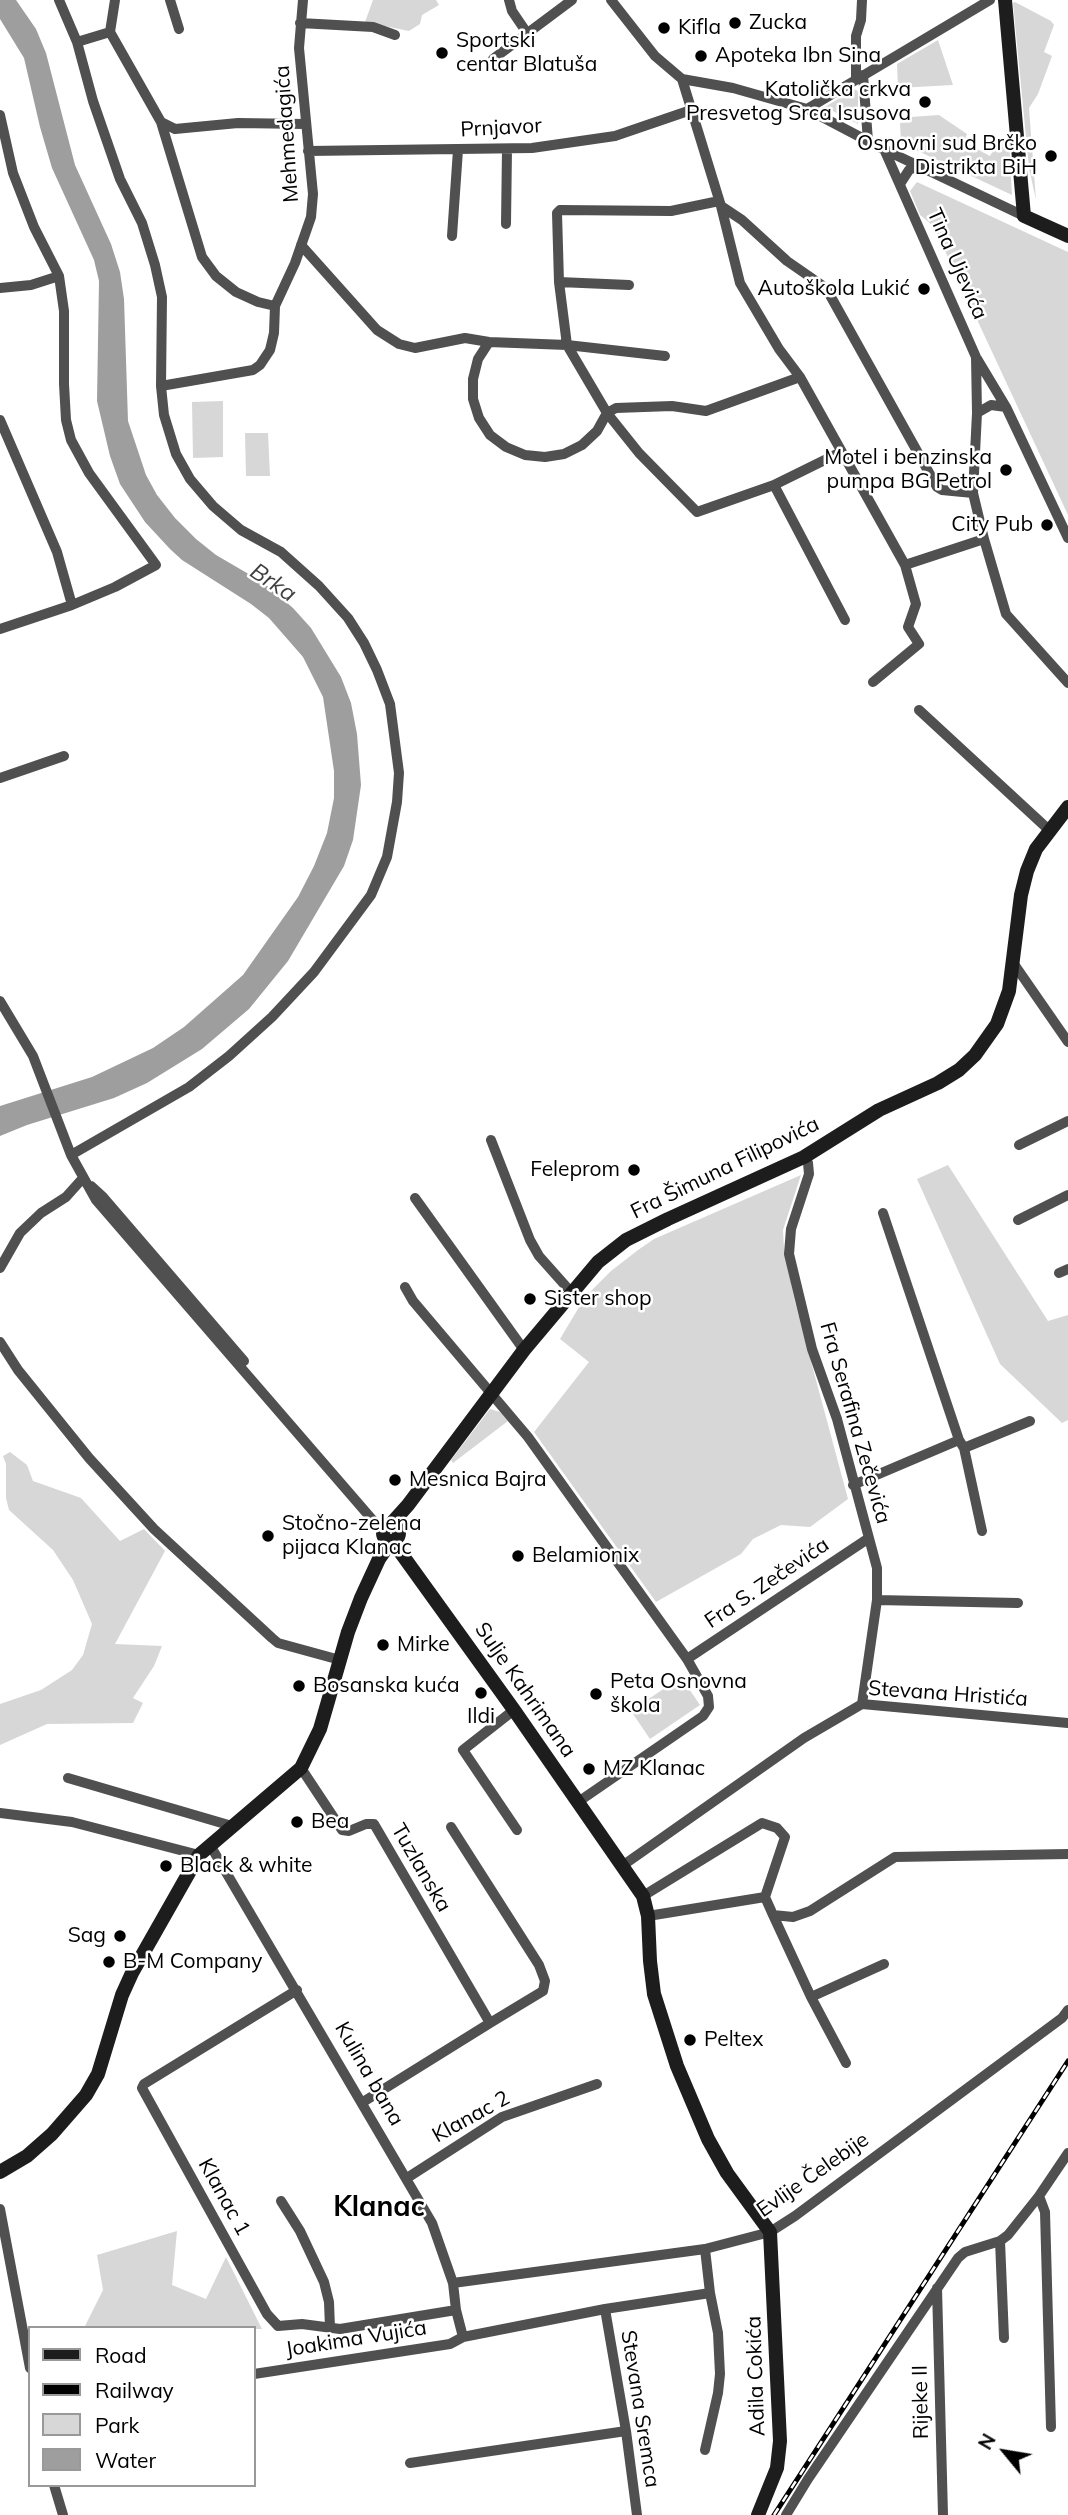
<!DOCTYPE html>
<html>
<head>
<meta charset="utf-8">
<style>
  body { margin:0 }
  #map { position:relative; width:1068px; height:2515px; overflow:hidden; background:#fff; font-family:Mulish,sans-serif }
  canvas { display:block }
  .legend { position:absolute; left:28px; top:2326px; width:228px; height:161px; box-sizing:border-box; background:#fff; border:2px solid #999; margin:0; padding:9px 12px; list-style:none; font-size:21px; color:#000 }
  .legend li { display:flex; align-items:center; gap:14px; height:35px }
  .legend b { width:35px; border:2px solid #999 }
  .north { position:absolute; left:970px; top:2417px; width:70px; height:70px; -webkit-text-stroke:5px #fff; paint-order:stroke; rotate:300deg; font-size:19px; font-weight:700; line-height:28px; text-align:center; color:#000 }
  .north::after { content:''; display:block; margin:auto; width:24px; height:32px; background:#000; clip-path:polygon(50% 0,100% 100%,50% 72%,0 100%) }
</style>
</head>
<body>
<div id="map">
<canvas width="1068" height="2515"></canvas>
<ul class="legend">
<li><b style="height:9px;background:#1d1d1d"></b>Road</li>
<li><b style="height:9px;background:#000"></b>Railway</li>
<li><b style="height:19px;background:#d7d7d7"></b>Park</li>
<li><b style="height:19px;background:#9e9e9e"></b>Water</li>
</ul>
<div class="north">N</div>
</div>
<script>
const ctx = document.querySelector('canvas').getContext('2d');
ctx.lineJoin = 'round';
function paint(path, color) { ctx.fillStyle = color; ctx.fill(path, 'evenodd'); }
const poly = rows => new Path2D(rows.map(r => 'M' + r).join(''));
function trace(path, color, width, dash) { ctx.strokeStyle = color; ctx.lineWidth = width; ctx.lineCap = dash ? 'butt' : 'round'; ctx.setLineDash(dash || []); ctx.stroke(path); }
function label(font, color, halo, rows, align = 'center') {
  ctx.font = font + ' Mulish,sans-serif'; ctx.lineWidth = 5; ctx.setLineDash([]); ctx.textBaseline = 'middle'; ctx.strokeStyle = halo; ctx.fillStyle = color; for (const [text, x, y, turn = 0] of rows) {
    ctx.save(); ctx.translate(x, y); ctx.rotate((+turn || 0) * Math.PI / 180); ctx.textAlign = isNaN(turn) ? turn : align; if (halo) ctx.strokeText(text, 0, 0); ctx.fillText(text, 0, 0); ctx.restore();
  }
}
const green = poly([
  [373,0,436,0,439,5,422,15,420,24,409,31,365,22],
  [1015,2,1051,21,1054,25,1044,52,1052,56,1038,94,1029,108,1036,200,1029,168,1013,3],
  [938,40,953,85,898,88,897,64],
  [854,89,858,91,858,124,825,107],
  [939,115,967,134,964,142,990,156,1000,138,1009,138,1012,195,901,143,900,123,911,122,911,117],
  [917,182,1068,252,1068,515,939,238,930,223,920,215,910,191],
  [223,401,223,457,193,458,192,402],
  [245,433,268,433,270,476,246,476],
  [948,1165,1048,1321,1068,1315,1068,1420,1062,1423,1000,1364,917,1179],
  [801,1175,783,1230,784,1249,795,1302,848,1499,810,1527,781,1525,753,1539,741,1554,656,1602,534,1432,589,1362,560,1339,585,1297,611,1271,638,1250,654,1239],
  [490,1409,500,1412,508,1421,453,1463,451,1460],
  [10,1452,27,1465,33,1481,81,1498,120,1541,144,1529,165,1551,115,1644,162,1646,154,1666,133,1698,143,1703,133,1723,47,1724,0,1745,0,1704,41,1690,72,1670,83,1655,92,1624,73,1580,53,1550,9,1510,6,1498,6,1464,3,1456],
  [681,1677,700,1705,650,1739,631,1711],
  [177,2231,172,2285,206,2299,226,2257,262,2329,84,2328,103,2290,97,2255]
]);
const water = poly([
  [0,0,16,0,36,29,46,53,75,165,111,244,120,272,124,299,128,421,146,475,157,495,175,518,196,539,216,555,264,583,293,608,311,628,341,677,351,703,357,734,361,785,353,840,344,866,288,961,249,1009,202,1049,147,1083,114,1098,27,1125,0,1136,0,1106,92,1077,153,1048,184,1027,243,975,298,897,314,866,327,833,334,798,334,771,323,697,303,657,269,618,251,604,182,560,170,549,145,522,120,484,110,456,97,401,99,281,94,260,52,168,40,127,24,58,0,19]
]);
const street = poly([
  [59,0,77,42,93,101,120,179,142,223,155,265,162,297,161,386,164,415,176,454,190,479,213,506,241,530,281,552,319,586,348,618,364,643,377,670,390,704,399,773,397,802,387,857,371,895,314,972,272,1017,229,1056,189,1087,71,1155],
  [115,0,110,32,161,122,175,129,238,123,305,124],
  [170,0,179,29],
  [509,0,512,11,527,33],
  [611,0,655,56,682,79,733,88,807,109,883,149,1024,216],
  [300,23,373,27,395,35],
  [77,42,110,32],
  [493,59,572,0],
  [863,75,868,141],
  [682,79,721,206,740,283,779,349,800,377,905,565],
  [856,79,856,36,861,20,862,0],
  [807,109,990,0],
  [0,115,13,173,34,227,59,276,64,311,64,384,66,420,71,440,89,473,156,565,115,587,72,605,0,629],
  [161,122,202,257,216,276,236,292,258,302,275,306,295,263,311,217,313,194,299,48,303,0],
  [884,149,976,357,1006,407,1068,538],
  [308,151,532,148,615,136,691,110],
  [900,184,909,170,918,166],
  [719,201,671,211,560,210,557,213,559,282,567,345,607,413,639,453,697,512,774,485,841,452],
  [721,206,742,220,787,261,826,288,937,487,942,490,973,493],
  [506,224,507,149],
  [452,236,458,150],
  [301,245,377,330,399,344,415,348,465,338,489,342,567,345,665,356],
  [559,282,629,285],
  [0,288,31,285,59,276],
  [489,342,478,359,473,379,473,399,479,418,490,435,506,447,525,455,545,457,564,454,582,445,597,431,607,413,616,408,672,406,706,411,800,377],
  [976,357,977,413,973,493,984,539,1006,614,1068,683],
  [161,386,253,370,260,365,270,350,274,333,275,306],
  [977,413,991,405,1006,407],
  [0,420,57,552,72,605],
  [774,485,845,620],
  [873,682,919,644,908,627,916,604,905,565,984,539],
  [919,710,1049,830],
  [0,778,64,756],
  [1014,964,1068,1042],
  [0,1001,33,1056,71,1155,96,1200,383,1532],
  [491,1140,530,1240,539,1256,571,1292],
  [1019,1145,1068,1121],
  [804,1157,808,1163,809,1174,791,1229,789,1254,812,1349,837,1419,877,1568,877,1600,862,1704],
  [91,1186,103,1197,244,1361],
  [415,1198,524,1350],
  [883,1213,959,1440,964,1448,982,1531],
  [1018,1220,1068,1195],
  [0,1268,20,1233,41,1213,66,1197,83,1178],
  [1059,1273,1068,1269],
  [405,1287,413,1301,528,1437,687,1659,708,1696,709,1707,703,1716,578,1802],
  [0,1342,18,1370,89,1458,154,1529,272,1638,278,1643,340,1660],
  [964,1448,1030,1421],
  [853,1485,959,1440],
  [877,1600,1018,1603],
  [687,1659,869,1538],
  [514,1710,463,1750,517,1830],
  [301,1768,342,1830,349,1831,366,1824,374,1824,490,2023,543,1991,545,1981,539,1965,451,1827],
  [68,1778,232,1826],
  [0,1813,72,1822,199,1855],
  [210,1845,432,2223,453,2283,456,2310,463,2337],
  [622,1866,804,1738,862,1704,1068,1723],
  [643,1896,762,1823,777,1828,785,1837,765,1897],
  [773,1915,811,1997,846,2063],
  [648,1916,765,1897,773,1915,793,1917,810,1911,895,1857,1068,1854],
  [297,1990,144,2084,142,2088,267,2314,278,2326,302,2324,340,2329,456,2310],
  [811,1997,884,1964],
  [363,2102,490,2023],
  [407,2178,502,2117,597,2084],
  [1039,2196,1045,2212,1051,2427],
  [281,2201,300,2231,324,2282,329,2302,330,2328],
  [0,2209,30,2368],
  [1000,2241,1004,2338],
  [705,2249,710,2293],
  [453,2283,705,2249,770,2232,795,2216,1062,2018,1068,2010],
  [937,2288,943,2515],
  [605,2309,626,2431,637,2515],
  [254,2374,450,2344,463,2337,605,2309,710,2293,718,2333,720,2374,718,2393,705,2450],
  [410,2463,626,2431],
  [54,2485,63,2515],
  [786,2515,808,2479,958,2258,965,2252,1000,2241,1008,2235,1039,2196,1068,2153]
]);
const secondary = poly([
  [1005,0,1024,216,1068,236],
  '383 1533a8 8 0 1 1 16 0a8 8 0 1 1-16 0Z',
  [390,1525,408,1505,524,1350,598,1262,626,1240,668,1219,804,1157,879,1110,938,1083,959,1070,975,1055,997,1024,1009,991,1021,895,1027,871,1036,849,1068,807],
  [393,1542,514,1710,643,1896,648,1916,650,1961,654,1994,677,2066,708,2139,727,2173,770,2232,780,2441,777,2468,758,2515],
  [0,2172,27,2156,52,2134,86,2095,98,2074,122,1995,132,1973,199,1855,301,1768,320,1729,348,1632,361,1598,379,1559,391,1542]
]);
const rail = poly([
  [774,2515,1068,2061]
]);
const markers = [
  [735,23,7,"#000"],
  [664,28,7,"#000"],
  [442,53,7,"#000"],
  [701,56,7,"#000"],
  [925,102,7,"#000"],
  [1051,156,7,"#000"],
  [924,289,7,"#000"],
  [1006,470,7,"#000"],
  [1047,525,7,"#000"],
  [634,1170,7,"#000"],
  [530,1299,7,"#000"],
  [395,1480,7,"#000"],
  [268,1536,7,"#000"],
  [518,1556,7,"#000"],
  [383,1645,7,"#000"],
  [299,1686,7,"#000"],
  [481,1693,7,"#000"],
  [596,1694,7,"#000"],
  [589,1769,7,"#000"],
  [297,1822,7,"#000"],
  [166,1866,7,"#000"],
  [120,1936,7,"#000"],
  [109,1962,7,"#000"],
  [690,2040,7,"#000"]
];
const poiNames = [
  ["Zucka",749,23],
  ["Kifla",678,28],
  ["Sportski",456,41],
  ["centar Blatuša",456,65],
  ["Apoteka Ibn Sina",715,56],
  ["Katolička crkva",911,90,"right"],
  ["Presvetog Srca Isusova",911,114,"right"],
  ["Osnovni sud Brčko",1037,144,"right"],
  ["Distrikta BiH",1037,168,"right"],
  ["Autoškola Lukić",910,289,"right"],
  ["Motel i benzinska",992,458,"right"],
  ["pumpa BG Petrol",992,482,"right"],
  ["City Pub",1033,525,"right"],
  ["Feleprom",620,1170,"right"],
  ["Sister shop",544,1299],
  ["Mesnica Bajra",409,1480],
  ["Stočno-zelena",282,1524],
  ["pijaca Klanac",282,1548],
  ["Belamionix",532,1556],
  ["Mirke",397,1645],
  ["Peta Osnovna",610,1682],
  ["škola",610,1706],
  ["Bosanska kuća",313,1686],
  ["Ildi",481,1717,"center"],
  ["MZ Klanac",603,1769],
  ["Bea",311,1822],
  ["Black & white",180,1866],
  ["Sag",106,1936,"right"],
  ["B-M Company",123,1962],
  ["Peltex",704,2040]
];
const streetNames = [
  ["Prnjavor",501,128,-3],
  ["Mehmedagića",287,134,-94],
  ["Tina Ujevića",957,264,66],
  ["Fra Šimuna Filipovića",725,1168,-26],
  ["Fra Serafina Zečevića",855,1423,74],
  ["Fra S. Zečevića",767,1583,-34],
  ["Sulje Kahrimana",525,1690,55],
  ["Stevana Hristića",948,1694,4],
  ["Tuzlanska",421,1868,60],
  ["Kulina bana",369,2074,60],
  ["Klanac 2",471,2117,-29],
  ["Evlije Čelebije",813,2175,-35],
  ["Klanac 1",224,2197,61],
  ["Joakima Vujića",356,2339,-9],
  ["Adila Cokića",756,2376,-92],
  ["Rijeke II",921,2402,-91],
  ["Stevana Sremca",640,2409,81]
];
const waterNames = [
  ["Brka",273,583,34]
];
const districtNames = [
  ["Klanac",379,2208]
];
paint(green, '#d7d7d7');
paint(water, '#9e9e9e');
trace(street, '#505050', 10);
trace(secondary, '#1d1d1d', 14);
trace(rail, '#000', 5);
trace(rail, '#fff', 2.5, [8]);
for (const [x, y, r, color] of markers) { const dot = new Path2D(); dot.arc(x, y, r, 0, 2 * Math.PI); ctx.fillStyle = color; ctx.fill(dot); trace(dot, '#fff', 2.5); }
label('21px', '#000', '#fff', poiNames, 'left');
label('21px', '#000', '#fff', streetNames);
label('italic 23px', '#3f3f3f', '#fff', waterNames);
label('bold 28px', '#000', '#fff', districtNames);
</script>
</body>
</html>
